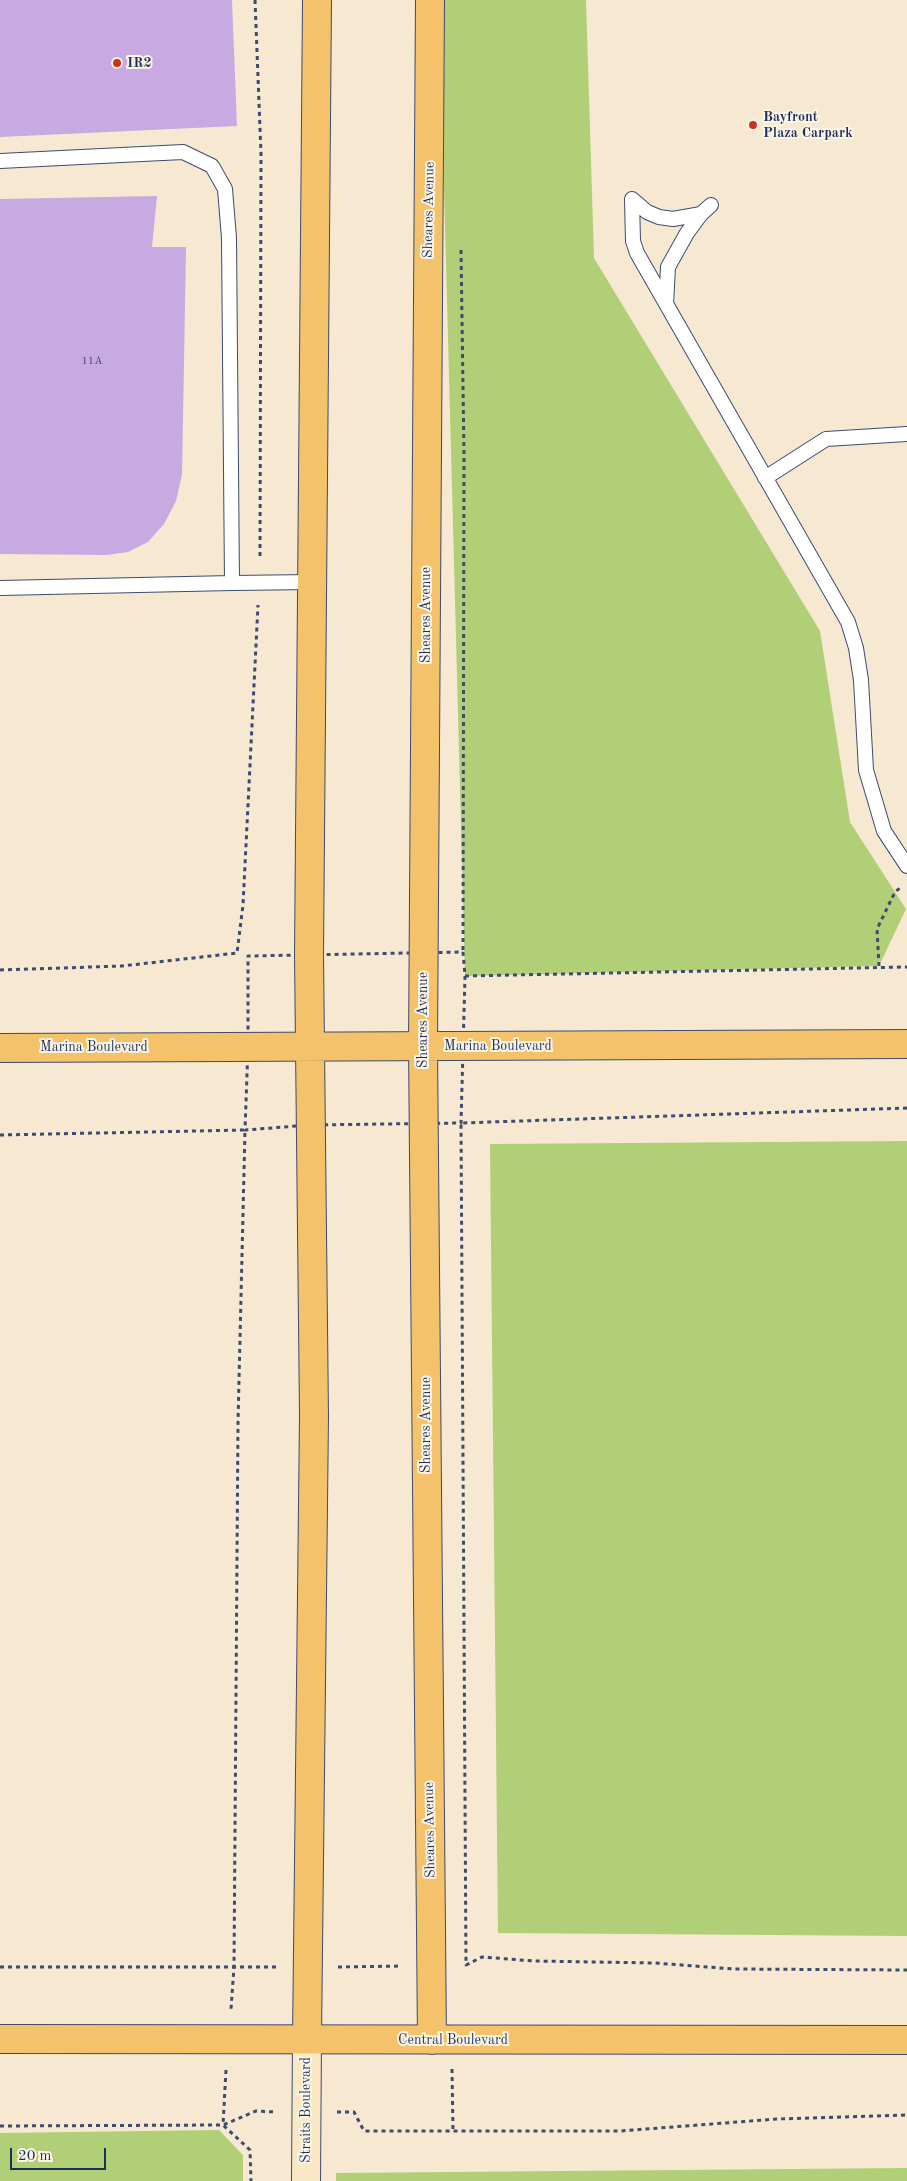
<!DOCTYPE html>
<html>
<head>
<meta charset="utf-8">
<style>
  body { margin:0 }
  #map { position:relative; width:907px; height:2181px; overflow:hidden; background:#f7e9d1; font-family:"Old Standard TT",serif }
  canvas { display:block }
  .scale { position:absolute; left:10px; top:2148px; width:96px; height:22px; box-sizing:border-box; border:2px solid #1b2f5e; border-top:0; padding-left:6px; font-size:15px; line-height:18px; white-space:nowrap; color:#1b2f5e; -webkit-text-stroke:4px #fcf5e5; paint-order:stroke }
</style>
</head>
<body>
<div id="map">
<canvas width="907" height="2181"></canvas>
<div class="scale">20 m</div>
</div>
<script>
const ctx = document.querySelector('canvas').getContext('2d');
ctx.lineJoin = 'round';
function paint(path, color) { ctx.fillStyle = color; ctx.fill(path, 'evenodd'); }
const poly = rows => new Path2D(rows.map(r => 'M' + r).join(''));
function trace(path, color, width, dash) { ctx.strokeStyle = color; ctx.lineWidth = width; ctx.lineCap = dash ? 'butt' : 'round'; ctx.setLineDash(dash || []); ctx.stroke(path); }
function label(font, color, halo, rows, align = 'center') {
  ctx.font = font + ' "Old Standard TT",serif'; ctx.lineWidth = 4; ctx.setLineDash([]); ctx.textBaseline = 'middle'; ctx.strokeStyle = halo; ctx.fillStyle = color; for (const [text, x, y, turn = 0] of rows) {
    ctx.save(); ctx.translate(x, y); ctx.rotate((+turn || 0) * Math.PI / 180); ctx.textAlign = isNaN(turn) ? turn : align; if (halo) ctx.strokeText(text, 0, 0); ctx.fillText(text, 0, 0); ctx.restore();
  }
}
const green = poly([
  [439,0,586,0,594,258,820,631,850,822,906,909,879,966,465,976],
  [907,1141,907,1936,498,1933,490,1144],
  [219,2130,243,2155,243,2181,0,2181,0,2133],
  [907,2168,907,2181,336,2181,336,2173]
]);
const building = poly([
  [0,0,232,0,237,126,0,137],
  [157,196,152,247,186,247,182,475,176,501,164,524,148,542,128,552,107,555,0,554,0,199]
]);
const path = poly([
  [255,0,261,154,260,559],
  [461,250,464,454,463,952],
  [463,952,465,976,461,1123,310,1125,245,1130,248,1047,248,956,463,952],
  [879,966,877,929,895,892,900,888],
  [0,970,122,966,237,953,243,905,258,605],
  [465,976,907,967],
  [907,1108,461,1123,466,1965,482,1957,534,1961,655,1963,734,1969,907,1970],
  [0,1135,245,1130,238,1422,234,1967,231,2009],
  [0,1967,277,1967],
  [338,1967,402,1966],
  [452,2069,453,2131],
  [226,2070,223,2125,256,2111,276,2112],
  [337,2112,354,2112,364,2131,620,2131,777,2119,907,2115],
  [0,2126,223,2125,250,2150,251,2181]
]);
const service = poly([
  [0,161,183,152,212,166,225,189,229,238,232,583,0,588],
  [632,199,633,241,637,253,848,622,856,648,861,680,866,770,884,831,907,866],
  [632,199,647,212,659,217,673,219,701,214],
  [666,304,668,267,687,233,701,214,711,205],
  [765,478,826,439,907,434],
  [232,583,312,582]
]);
const secondary = poly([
  [306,2181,307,2039]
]);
const primary = poly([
  [430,0,423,1046,432,2040],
  [0,1048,907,1044],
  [0,2039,907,2040],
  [307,2039,314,1416,309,954,317,0]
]);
const markers = [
  [117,63,5,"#c8321e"],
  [753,125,5,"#c8321e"]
];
const numberNames = [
  ["11A",92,361]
];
const poiNames = [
  ["IR2",127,63],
  ["Bayfront",763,117],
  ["Plaza Carpark",763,133]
];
const streetNames = [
  ["Sheares Avenue",429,210,-89],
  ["Sheares Avenue",426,615,-90],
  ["Sheares Avenue",423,1020,-90],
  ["Marina Boulevard",498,1046],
  ["Marina Boulevard",94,1047],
  ["Sheares Avenue",426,1425,-90],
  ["Sheares Avenue",430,1830,-91],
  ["Central Boulevard",453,2040],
  ["Straits Boulevard",306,2110,-90]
];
paint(green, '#b0cf76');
paint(building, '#c8a9e1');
trace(service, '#3c4b6f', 16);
trace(secondary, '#3c4b6f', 30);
trace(primary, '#3c4b6f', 30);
trace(path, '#3c4b6f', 3, [4, 4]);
trace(service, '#fff', 14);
trace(secondary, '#fae7c3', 28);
trace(primary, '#f3c26a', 28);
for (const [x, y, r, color] of markers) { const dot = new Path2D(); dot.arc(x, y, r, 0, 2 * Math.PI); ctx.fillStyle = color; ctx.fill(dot); trace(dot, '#fcf5e5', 2); }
label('11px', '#464e7f', null, numberNames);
label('bold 14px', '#1b2f5e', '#fcf5e5', poiNames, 'left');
label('14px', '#1b2f5e', '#fcf5e5', streetNames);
</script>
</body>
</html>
